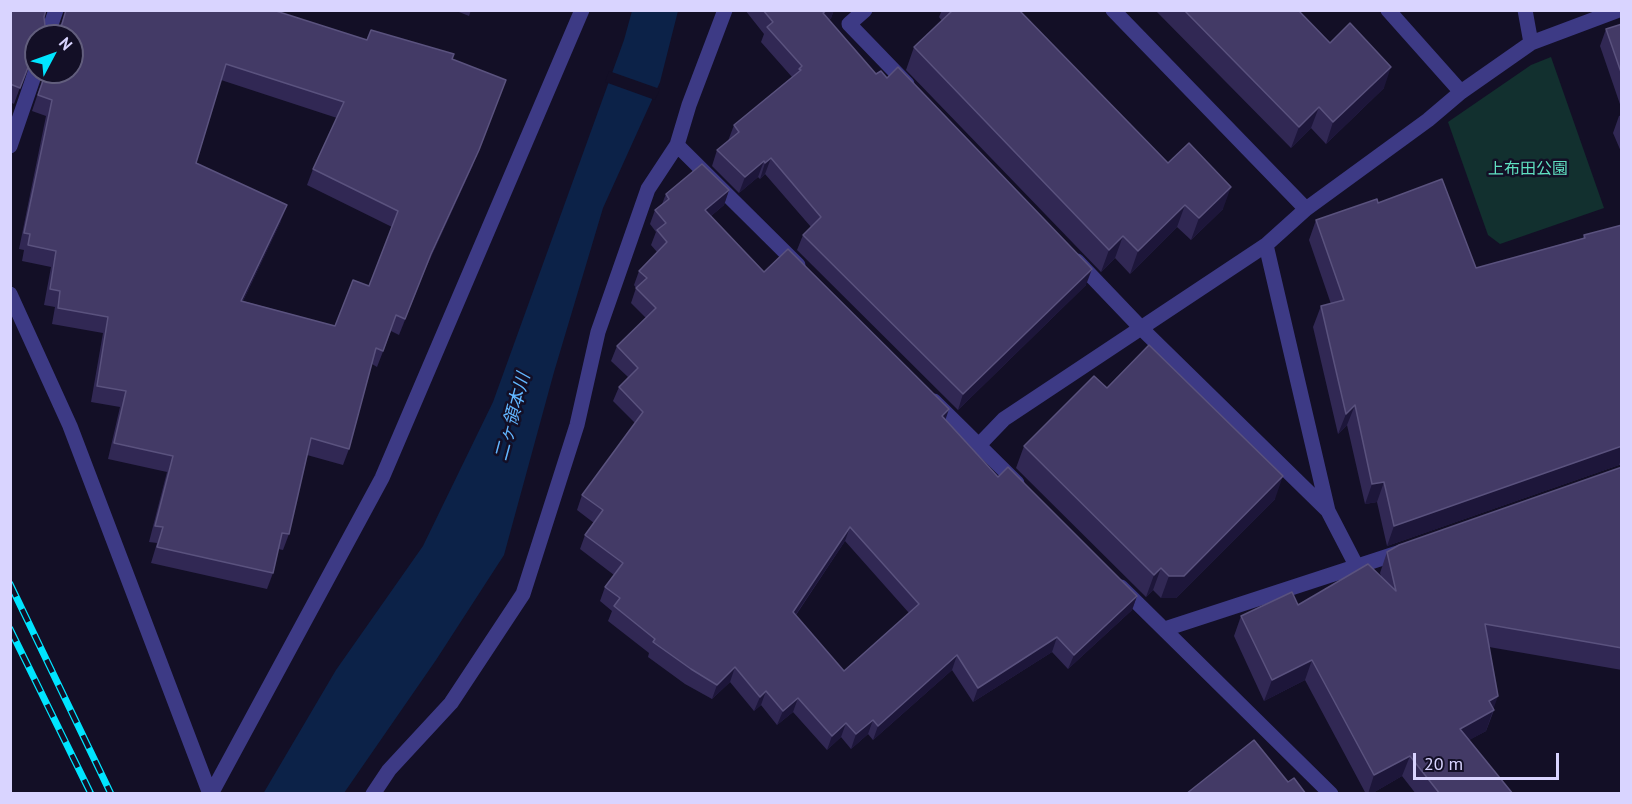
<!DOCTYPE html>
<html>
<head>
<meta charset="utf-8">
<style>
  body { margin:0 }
  #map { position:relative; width:1632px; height:804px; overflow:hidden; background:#130f26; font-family:"PT Sans",sans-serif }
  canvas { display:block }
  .frame { position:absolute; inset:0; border:12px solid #d9d4ff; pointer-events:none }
  .north { position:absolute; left:24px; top:24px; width:60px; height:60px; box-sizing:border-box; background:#130f26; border:2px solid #625e7d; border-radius:50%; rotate:49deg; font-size:16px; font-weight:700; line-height:24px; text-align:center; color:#d9d4ff }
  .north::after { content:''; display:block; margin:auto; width:21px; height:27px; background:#00e5ff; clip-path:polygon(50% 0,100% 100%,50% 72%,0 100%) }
  .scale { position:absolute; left:1413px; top:753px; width:146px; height:27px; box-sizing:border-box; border:3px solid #d9d4ff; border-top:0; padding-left:8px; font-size:18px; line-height:21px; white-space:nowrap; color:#d9d4ff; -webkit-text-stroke:4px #130f26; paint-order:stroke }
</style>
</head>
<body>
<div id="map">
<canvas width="1632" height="804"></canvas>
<div class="frame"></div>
<div class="north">N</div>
<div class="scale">20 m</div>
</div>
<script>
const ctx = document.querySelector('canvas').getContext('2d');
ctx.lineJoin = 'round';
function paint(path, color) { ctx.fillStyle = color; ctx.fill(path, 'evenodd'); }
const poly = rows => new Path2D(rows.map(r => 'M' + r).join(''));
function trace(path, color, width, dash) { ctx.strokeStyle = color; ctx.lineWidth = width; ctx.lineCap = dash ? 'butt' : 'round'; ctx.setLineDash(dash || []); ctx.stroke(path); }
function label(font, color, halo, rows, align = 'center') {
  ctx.font = font + ' "PT Sans","Noto Sans JP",sans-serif'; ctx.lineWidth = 5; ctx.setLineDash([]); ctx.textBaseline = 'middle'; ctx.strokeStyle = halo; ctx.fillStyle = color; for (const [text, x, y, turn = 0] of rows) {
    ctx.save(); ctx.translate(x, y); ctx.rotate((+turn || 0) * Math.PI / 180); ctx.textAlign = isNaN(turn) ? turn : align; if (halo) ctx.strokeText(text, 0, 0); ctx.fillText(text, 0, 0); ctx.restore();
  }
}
const green = poly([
  [1551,57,1604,208,1500,244,1488,235,1448,122,1531,65]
]);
const water = poly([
  [632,11,678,11,660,82,603,208,554,372,504,555,436,660,344,793,263,794,336,670,423,546,493,402,624,40]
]);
const pier = poly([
  [609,71,660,89,655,100,605,82]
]);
const street = poly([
  [865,10,849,24,907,84],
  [1113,10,1306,209],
  [1388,10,1461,92],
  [1525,10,1531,43],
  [47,36,56,10],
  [677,145,798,265],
  [10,146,36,70],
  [1266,245,1328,511,1357,567],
  [1077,261,1142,329,1328,511],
  [10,294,70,426,210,794],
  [934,401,1017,483],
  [979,445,1004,419,1266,245,1306,209,1428,120,1461,92,1531,43,1619,10],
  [1121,587,1331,794],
  [1165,629,1404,551],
  [211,794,382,478,582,10],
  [373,794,389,770,451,703,523,594,577,425,598,332,648,189,677,145,689,105,725,10]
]);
const rail = poly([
  [10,584,111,794],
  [10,629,91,794]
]);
const wall = poly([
  [10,10,44,17,45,26,50,29,59,28,61,24,65,13,65,10,273,10,367,40,452,59,473,165,425,270,399,335,391,331,377,367,372,364,349,449,343,465,307,455,289,534,283,550,278,549,273,573,267,589,151,563,157,543,149,542,167,472,108,459,120,407,91,402,103,333,52,324,55,307,44,305,51,267,22,261,24,250,19,249,46,116,32,111,45,72,72,72,72,36,36,36,36,61,35,60,29,63,14,104,10,102],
  [221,80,337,118,313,169,307,185,392,227,369,286,335,326,243,301,281,221,196,163],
  [454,10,471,10,469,16],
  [745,10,834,10,831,18,829,20,876,74,1086,285,958,410,797,250,803,235,811,227,765,174,760,179,758,177,739,193,712,166,717,150,728,141,734,125,792,77,761,42,764,34],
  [942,10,1019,10,1168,163,1223,209,1191,240,1177,227,1130,274,1115,258,1101,272,906,70,914,47,942,21,939,17],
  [1155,10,1298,10,1330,43,1384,88,1326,144,1311,128,1291,148],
  [1622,24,1622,110,1600,46,1606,29],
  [1622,115,1622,154,1613,133,1619,116],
  [729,190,724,205,711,216,764,272,945,419,998,477,1137,596,1132,610,1068,669,1052,652,973,702,952,670,873,740,868,734,851,749,841,737,827,750,793,712,777,725,761,705,754,711,730,682,712,699,685,684,648,657,649,653,608,621,612,611,600,601,605,587,614,575,580,549,585,535,594,523,577,510,582,495,635,423,613,401,619,387,628,377,611,361,617,346,646,318,631,303,636,288,634,285,639,271,657,252,651,245,656,232,650,224,655,210,662,204,666,194],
  [845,541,909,613,844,671,796,615],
  [1378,203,1476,268,1583,238,1584,235,1622,225,1622,465,1619,465,1387,546,1377,502,1365,504,1347,425,1338,434,1313,327,1321,306,1331,304,1309,240,1316,220],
  [1107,388,1275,499,1176,598,1161,598,1153,590,1146,597,1016,468,1024,446],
  [1622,467,1622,670,1489,647,1494,710,1486,731,1469,740,1513,794,1416,794,1402,776,1371,794,1366,794,1305,680,1264,701,1234,636,1241,616,1298,605,1381,576,1380,573,1387,552]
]);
const shadedWall = poly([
  [827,10,834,10,831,18,818,29,823,13],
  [35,47,36,47,36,57,35,60,29,63,14,104],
  [1391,67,1384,88,1326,144,1333,122],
  [500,96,473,165,425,270,399,335,431,254],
  [1319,107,1311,128,1291,148,1299,127],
  [771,158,765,174,760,179,765,163],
  [764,161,758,177,739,193,745,177],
  [1231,187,1223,209,1191,240,1199,218],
  [729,190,724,205,700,225,705,210],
  [287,205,281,221,235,317,241,301],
  [1185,205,1177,227,1130,274,1138,251],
  [1123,236,1115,258,1101,272,1109,250],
  [1092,269,1086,285,958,410,963,394],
  [1355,405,1347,425,1338,434,1346,414],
  [949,409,944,424,942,416],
  [1622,446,1622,457,1619,465,1387,546,1394,526],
  [1283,476,1275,499,1176,598,1161,598,1169,576],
  [1384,482,1377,502,1365,504,1372,484],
  [850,527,845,541,788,626,793,612],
  [1161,568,1153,590,1146,597,1154,575],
  [1137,596,1132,610,1068,669,1074,655],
  [1057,637,1052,652,973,702,978,688],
  [957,655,952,670,873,740,878,726],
  [1312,660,1305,680,1264,701,1272,680],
  [735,667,730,682,712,699,717,685],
  [766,691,761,705,754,711,760,697],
  [1498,696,1486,731,1453,749,1460,729,1489,701],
  [798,698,793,712,777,725,783,711],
  [873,720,868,734,851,749,856,734],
  [846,723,841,737,827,750,832,736],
  [1410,756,1402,776,1371,794,1368,794,1374,775]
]);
const building = poly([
  [10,10,46,10,44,17,45,26,50,29,59,28,62,24,66,10,273,10,367,40,371,30,454,54,452,59,506,80,479,150,431,254,405,319,396,315,383,351,376,348,349,449,311,438,289,534,282,533,273,573,157,547,163,527,155,526,173,456,114,443,126,391,97,386,108,317,58,308,60,291,50,289,56,251,28,245,30,234,24,233,52,100,38,95,46,72,72,72,72,36,36,36,36,47,20,88,10,84,10,10],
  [226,64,344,102,313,169,398,211,369,286,353,280,335,326,241,301,287,205,196,163,226,64],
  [763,10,827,10,823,13,876,74,881,71,887,78,898,67,1092,269,963,394,803,235,821,217,771,158,765,163,764,161,745,177,717,150,739,132,734,125,801,70,799,69,802,66,767,27,773,22,763,10],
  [953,10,1019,10,1168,163,1189,143,1231,187,1199,218,1185,205,1138,251,1123,236,1109,250,914,47,953,10],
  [1184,10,1298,10,1330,43,1350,23,1391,67,1333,122,1319,107,1299,127,1184,10],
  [1622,24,1622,75,1606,29,1622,24],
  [702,164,729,190,705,210,764,272,788,249,949,409,942,416,998,477,1008,467,1137,596,1074,655,1057,637,978,688,957,655,878,726,873,720,856,734,846,723,832,736,798,698,783,711,766,691,760,697,735,667,717,685,691,669,653,642,655,639,614,606,620,598,605,587,623,563,585,535,603,510,582,495,643,412,619,387,638,368,617,346,656,308,636,288,647,278,639,271,667,242,657,230,666,223,655,210,669,199,666,194,702,164],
  [850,527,919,604,844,671,793,612,850,527],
  [1442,179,1476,268,1585,238,1584,235,1622,225,1622,446,1394,526,1384,482,1372,484,1355,405,1346,414,1321,306,1344,300,1316,220,1377,199,1378,203,1442,179],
  [1149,345,1283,476,1184,576,1169,576,1161,568,1154,575,1024,446,1094,376,1107,388,1149,345],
  [1622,467,1622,648,1485,624,1498,696,1489,701,1494,710,1460,729,1513,794,1440,794,1410,756,1374,775,1312,660,1272,680,1241,616,1292,592,1298,605,1368,564,1396,591,1387,552,1399,545,1622,467],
  [1254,740,1288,782,1294,778,1306,794,1186,794,1254,740]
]);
const parkNames = [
  ["上布田公園",1528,169]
];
const waterNames = [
  ["二ヶ領本川",513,417,-75]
];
paint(green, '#12302f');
paint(water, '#0c2248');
paint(pier, '#130f26');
trace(street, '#3d3a85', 15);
trace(rail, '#00e5ff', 7);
trace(rail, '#130f26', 4.5, [14]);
paint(wall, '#312854');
paint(shadedWall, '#1d163a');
paint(building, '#433a66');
trace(building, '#5a527e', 1.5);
label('16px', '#5fe0c0', '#130f26', parkNames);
label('italic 18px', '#62b6ff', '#130f26', waterNames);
</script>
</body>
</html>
